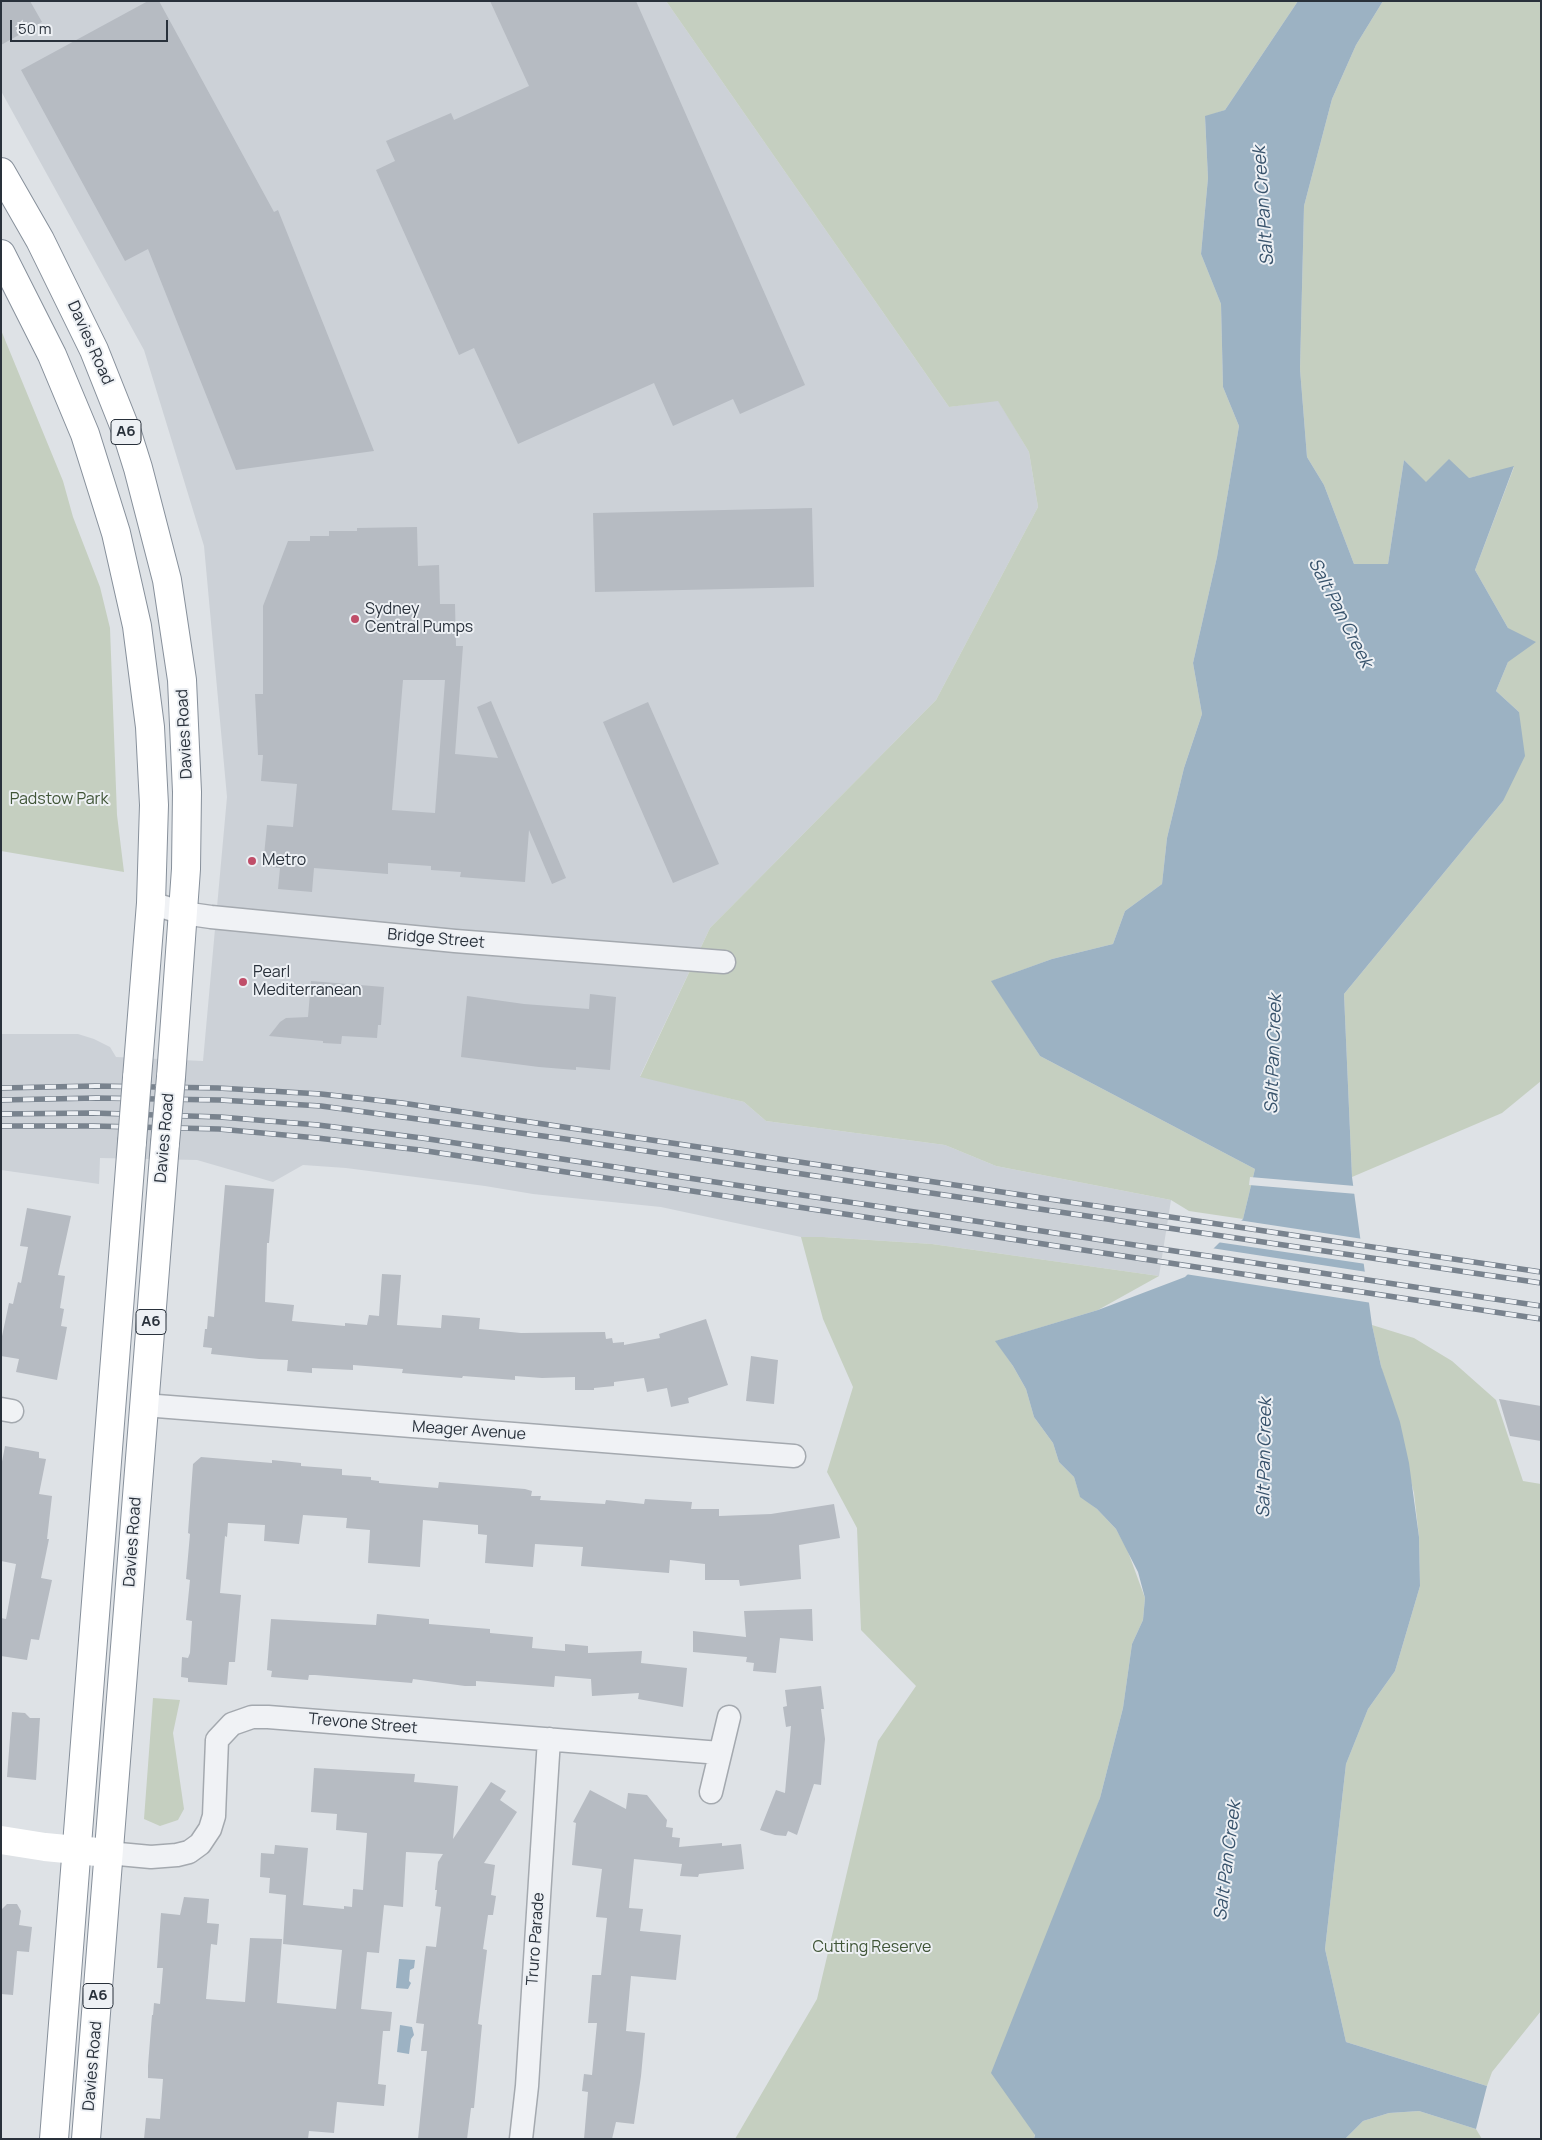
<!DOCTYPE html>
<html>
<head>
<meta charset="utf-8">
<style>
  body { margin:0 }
  #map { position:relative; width:1542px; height:2140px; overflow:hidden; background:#dee2e6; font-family:Manrope,sans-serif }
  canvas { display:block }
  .frame { position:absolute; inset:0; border:2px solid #29313b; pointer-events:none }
  .scale { position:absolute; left:10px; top:20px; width:158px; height:22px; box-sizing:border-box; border:2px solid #29313b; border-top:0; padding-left:6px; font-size:15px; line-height:18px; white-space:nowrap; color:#29313b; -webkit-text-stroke:4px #edf0f4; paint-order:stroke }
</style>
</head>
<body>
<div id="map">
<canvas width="1542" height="2140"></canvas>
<div class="frame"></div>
<div class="scale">50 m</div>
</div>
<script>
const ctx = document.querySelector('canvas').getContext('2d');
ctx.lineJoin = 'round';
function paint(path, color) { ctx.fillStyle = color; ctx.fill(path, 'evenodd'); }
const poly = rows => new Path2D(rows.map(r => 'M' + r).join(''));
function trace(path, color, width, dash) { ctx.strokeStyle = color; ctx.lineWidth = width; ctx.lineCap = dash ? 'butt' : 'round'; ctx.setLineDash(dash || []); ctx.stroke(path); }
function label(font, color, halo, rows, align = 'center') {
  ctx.font = font + ' Manrope,sans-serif'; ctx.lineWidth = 4; ctx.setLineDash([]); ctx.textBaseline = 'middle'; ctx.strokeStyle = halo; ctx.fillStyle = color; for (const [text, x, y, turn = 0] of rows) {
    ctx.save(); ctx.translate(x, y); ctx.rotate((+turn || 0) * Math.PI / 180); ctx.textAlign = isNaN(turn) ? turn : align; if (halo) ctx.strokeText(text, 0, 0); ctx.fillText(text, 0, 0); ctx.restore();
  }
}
const built = poly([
  [1,1,666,1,949,407,998,400,1029,452,1038,507,936,700,710,928,640,1076,744,1102,766,1121,945,1145,996,1166,1171,1200,1159,1276,932,1244,823,1237,801,1237,661,1207,533,1194,485,1186,346,1168,303,1165,273,1182,197,1160,100,1158,99,1184,1,1170,1,1034,78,1034,94,1039,110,1047,116,1057,203,1061,227,797,204,546,144,350,1,91]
]);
const green = poly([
  [666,1,1298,1,1225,110,1205,117,1208,178,1201,254,1221,304,1223,387,1239,426,1217,557,1193,663,1202,714,1184,768,1167,838,1162,884,1125,911,1113,944,1052,959,992,981,1040,1056,1255,1169,1243,1219,1189,1211,1171,1200,996,1166,945,1145,766,1121,744,1102,640,1077,710,928,936,700,1038,507,1029,452,998,401,949,407],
  [1383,1,1541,1,1541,1081,1502,1113,1352,1177,1344,994,1503,801,1519,712,1496,691,1508,662,1508,628,1475,570,1514,467,1469,478,1426,483,1404,460,1388,564,1354,564,1324,485,1307,457,1300,369,1304,206,1332,99,1356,45],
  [1,330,63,481,73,517,100,587,110,628,117,815,124,872,1,851],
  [801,1237,823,1237,932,1244,1159,1276,1098,1310,996,1341,1013,1366,1026,1389,1034,1417,1053,1443,1059,1462,1074,1477,1080,1496,1097,1509,1116,1529,1127,1549,1145,1598,1143,1620,1132,1644,1123,1708,1100,1798,1087,1836,1034,2139,735,2139,817,1999,878,1741,916,1686,861,1630,857,1528,827,1472,853,1387,823,1319],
  [1372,1325,1414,1338,1452,1361,1496,1400,1523,1481,1541,1484,1541,2011,1492,2072,1487,2086,1346,2042,1325,1949,1346,1764,1368,1709,1395,1671,1420,1586,1419,1537,1414,1493,1381,1366],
  [153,1698,180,1700,173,1733,184,1809,178,1820,160,1826,144,1819],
  [1419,2111,1476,2129,1482,2139,1345,2139,1363,2121,1389,2113]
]);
const water = poly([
  [1298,1,1383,1,1356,45,1332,99,1304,206,1300,369,1307,457,1324,485,1354,564,1388,564,1404,460,1426,482,1449,459,1469,478,1514,466,1475,570,1508,628,1536,642,1508,662,1496,691,1519,712,1525,756,1503,801,1344,994,1352,1177,1372,1325,1381,1366,1400,1422,1409,1463,1419,1537,1420,1586,1395,1671,1368,1709,1346,1764,1325,1949,1346,2042,1487,2086,1476,2129,1419,2111,1389,2113,1363,2121,1345,2139,1034,2139,1035,2135,991,2073,1100,1798,1123,1708,1132,1644,1143,1620,1145,1598,1138,1572,1116,1529,1097,1509,1080,1497,1074,1477,1059,1462,1053,1443,1034,1417,1026,1389,1013,1366,995,1341,1098,1310,1185,1277,1243,1219,1255,1169,1040,1056,991,981,1052,959,1113,944,1125,911,1162,884,1167,838,1184,768,1202,714,1193,663,1217,557,1239,426,1223,387,1221,304,1201,254,1208,178,1205,116,1225,110],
  [399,1959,415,1960,414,1968,410,1970,409,1981,411,1983,408,1989,396,1988],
  [400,2025,412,2027,414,2035,411,2039,409,2054,397,2052]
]);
const pier = poly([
  [1250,1177,1355,1186,1357,1194,1249,1185],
  [1238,1220,1363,1239,1366,1264,1217,1242],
  [1211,1248,1367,1272,1372,1303,1185,1274]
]);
const building = poly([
  [1,1,30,1,42,22,1,45],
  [148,1,159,1,274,212,278,210,374,451,236,470,148,249,125,261,21,70],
  [490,1,636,1,805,385,740,414,733,399,673,426,654,383,518,444,474,348,459,355,376,170,395,161,386,141,451,113,454,120,529,86],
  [812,508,814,587,595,592,593,513],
  [417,527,418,566,439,565,440,604,455,604,456,646,463,646,455,754,498,758,477,707,491,701,566,878,552,884,529,830,525,882,460,877,461,872,431,870,431,866,388,863,388,874,314,868,312,892,278,889,280,868,263,866,267,825,293,827,297,784,261,781,263,755,258,755,255,694,263,694,263,606,288,541,310,541,310,536,329,536,329,531,357,531,357,528],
  [403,680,445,680,435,813,392,810],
  [648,702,719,864,673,883,603,722],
  [311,981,384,987,381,1025,378,1025,377,1038,342,1036,341,1044,323,1043,323,1041,269,1036,280,1022,286,1018,308,1017],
  [590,994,616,997,610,1070,576,1067,576,1070,539,1067,461,1057,467,996,524,1004,589,1009],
  [225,1185,274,1189,269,1243,267,1243,265,1302,294,1305,292,1321,345,1326,345,1323,367,1325,369,1315,379,1316,382,1274,401,1275,397,1325,441,1328,442,1315,480,1318,479,1329,521,1333,605,1332,606,1339,612,1338,613,1343,624,1342,624,1345,660,1338,659,1334,706,1319,728,1385,688,1398,689,1403,671,1407,667,1388,647,1392,644,1378,614,1382,614,1386,594,1388,594,1390,575,1390,575,1377,542,1378,515,1376,515,1380,463,1376,462,1378,402,1373,403,1369,353,1365,353,1370,312,1368,312,1373,287,1371,288,1360,259,1359,211,1354,212,1348,203,1347,205,1329,207,1329,208,1316,214,1317],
  [27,1208,71,1216,58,1275,65,1276,60,1308,64,1309,61,1326,67,1327,57,1380,16,1372,19,1359,1,1356,1,1341,9,1303,13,1304,18,1282,21,1283,28,1247,20,1246],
  [751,1356,778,1360,774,1404,746,1401],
  [1499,1399,1541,1406,1541,1441,1510,1436],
  [5,1446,39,1452,39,1458,46,1459,39,1494,52,1496,47,1539,49,1539,41,1578,52,1580,39,1640,31,1639,27,1660,1,1656,1,1618,6,1619,16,1564,1,1561,1,1467],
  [201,1457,272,1463,272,1460,301,1463,301,1466,342,1469,342,1475,371,1477,371,1480,379,1481,379,1483,438,1488,439,1482,525,1489,532,1491,531,1496,541,1496,540,1500,605,1504,606,1500,644,1504,645,1499,692,1502,691,1509,719,1509,719,1516,771,1514,834,1504,840,1538,799,1545,801,1579,740,1586,739,1580,705,1580,705,1564,670,1560,669,1573,581,1566,583,1547,535,1544,533,1567,485,1563,487,1535,478,1534,478,1525,423,1520,420,1567,368,1563,370,1530,346,1528,347,1518,303,1515,299,1544,264,1541,265,1525,228,1523,227,1537,225,1536,220,1593,241,1595,235,1662,229,1662,227,1685,188,1682,188,1678,181,1677,182,1657,188,1658,190,1653,192,1621,186,1620,190,1580,186,1579,190,1534,188,1533,193,1464],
  [812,1609,813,1641,780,1638,776,1673,753,1671,754,1663,746,1662,747,1657,693,1652,693,1631,746,1637,744,1611],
  [377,1614,429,1619,429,1624,490,1629,490,1633,533,1637,532,1648,565,1651,565,1644,588,1646,588,1653,642,1651,641,1663,687,1668,683,1707,638,1699,639,1693,592,1696,591,1679,555,1676,554,1687,476,1681,476,1686,465,1686,413,1679,412,1683,315,1675,309,1675,308,1680,271,1677,272,1671,267,1670,271,1619,376,1625],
  [821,1686,824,1709,821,1709,825,1739,821,1785,814,1784,797,1835,788,1831,786,1836,775,1835,760,1830,776,1790,785,1793,791,1726,786,1727,783,1707,787,1706,785,1690],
  [12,1712,25,1713,30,1718,40,1718,36,1780,7,1777],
  [314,1768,415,1774,414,1782,458,1786,453,1839,491,1782,506,1791,500,1800,517,1812,484,1863,495,1865,491,1895,496,1896,493,1915,488,1915,483,1949,487,1950,478,2024,482,2025,474,2108,471,2108,467,2139,418,2139,427,2051,421,2051,424,2024,416,2023,426,1946,436,1947,441,1907,435,1906,437,1890,435,1890,438,1862,443,1854,406,1852,403,1907,384,1905,379,1953,367,1952,361,2009,392,2012,390,2031,383,2031,378,2084,386,2085,384,2106,337,2102,334,2133,309,2131,308,2139,144,2139,146,2118,160,2119,163,2079,148,2078,148,2066,152,2015,153,2015,154,2003,160,2004,163,1968,157,1968,161,1913,180,1915,184,1897,209,1899,207,1923,219,1924,217,1945,211,1944,206,1999,245,2002,250,1938,282,1939,277,2003,336,2009,342,1950,283,1944,286,1895,269,1893,270,1878,260,1877,261,1853,274,1854,275,1845,308,1848,303,1905,344,1909,344,1906,352,1907,353,1889,363,1890,367,1833,336,1830,337,1814,311,1812],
  [590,1790,626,1809,628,1793,647,1795,667,1820,666,1827,673,1828,672,1837,680,1838,679,1847,722,1843,722,1846,741,1844,744,1869,699,1874,698,1877,680,1876,682,1864,634,1859,629,1908,643,1909,640,1931,681,1935,676,1980,631,1976,626,2031,645,2033,641,2076,634,2124,616,2122,612,2139,584,2139,588,2092,582,2091,584,2074,592,2075,597,2023,588,2023,592,1975,601,1975,607,1918,596,1917,602,1869,572,1865,576,1823,573,1822],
  [7,1904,17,1904,21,1911,19,1925,32,1927,29,1952,17,1951,13,1995,1,1994,1,1910]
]);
const street = poly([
  [151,903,183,913,211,917,455,941,724,962],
  [144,1405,794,1456],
  [1,1409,12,1411],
  [711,1792,729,1717],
  [108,1853,151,1857,177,1855,189,1852,200,1844,210,1829,214,1816,217,1740,232,1724,252,1717,268,1717,720,1753],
  [521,2139,527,2086,549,1739]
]);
const secondary = poly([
  [1,1840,45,1847,108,1853]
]);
const highway = poly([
  [1,172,40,240,94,350,127,433,138,468,167,580,182,680,187,792,186,869,171,1077],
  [1,254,52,355,85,434,116,533,137,626,150,727,154,805,151,903,137,1078],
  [54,2139,132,1142],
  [86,2139,165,1143]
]);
const rail = poly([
  [1,1088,95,1086,218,1088,321,1094,402,1103,1541,1272],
  [1,1100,96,1098,220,1100,321,1106,565,1139,1541,1283],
  [1,1114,93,1113,220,1117,318,1125,422,1138,1541,1306],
  [1,1126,93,1126,219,1129,317,1138,420,1150,1541,1319]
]);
const highwayBridge = poly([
  [132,1142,137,1078],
  [165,1143,171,1077]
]);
const markers = [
  [355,619,5,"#c04e69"],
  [252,861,5,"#c04e69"],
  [243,982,5,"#c04e69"]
];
const shields = [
  [126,432,30],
  [151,1322,30],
  [98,1996,30]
];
const shieldNames = [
  ["A6",126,432],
  ["A6",151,1322],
  ["A6",98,1996]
];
const streetNames = [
  ["Davies Road",90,343,66],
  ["Davies Road",185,734,-93],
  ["Bridge Street",436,939,5],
  ["Davies Road",165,1138,-85],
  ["Meager Avenue",469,1431,4],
  ["Davies Road",133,1542,-86],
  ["Trevone Street",363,1724,5],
  ["Truro Parade",536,1939,-86],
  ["Davies Road",93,2066,-85]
];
const poiNames = [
  ["Sydney",365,610],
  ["Central Pumps",365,628],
  ["Metro",262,861],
  ["Pearl",253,973],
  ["Mediterranean",253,991]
];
const parkNames = [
  ["Padstow Park",59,800],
  ["Cutting Reserve",872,1948]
];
const waterNames = [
  ["Salt Pan Creek",1264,206,-94],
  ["Salt Pan Creek",1340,613,63],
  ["Salt Pan Creek",1274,1054,-88],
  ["Salt Pan Creek",1265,1458,-89],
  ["Salt Pan Creek",1228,1861,-83]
];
paint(built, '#ccd1d7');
paint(green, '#c5cfc0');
paint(water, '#9cb2c3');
paint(pier, '#dee2e6');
paint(building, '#b6bbc2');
trace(street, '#a4a9af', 25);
trace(highway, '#87909b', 30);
trace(street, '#f0f2f5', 22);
trace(secondary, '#fff', 28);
trace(highway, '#fff', 28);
trace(rail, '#79838e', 5.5);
trace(rail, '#edf0f4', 4, [11]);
trace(highwayBridge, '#87909b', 30, []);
trace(highwayBridge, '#fff', 28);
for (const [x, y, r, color] of markers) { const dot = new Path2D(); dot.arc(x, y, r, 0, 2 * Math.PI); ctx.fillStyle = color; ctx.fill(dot); trace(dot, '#edf0f4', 2); }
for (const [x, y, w] of shields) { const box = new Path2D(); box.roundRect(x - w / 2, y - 12.5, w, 25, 4); ctx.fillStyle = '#edf0f4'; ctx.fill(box); trace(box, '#29313b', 1); }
label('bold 15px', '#29313b', null, shieldNames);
label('16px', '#29313b', '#edf0f4', streetNames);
label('16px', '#29313b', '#edf0f4', poiNames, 'left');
label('16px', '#405537', '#edf0f4', parkNames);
label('italic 18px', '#37526b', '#edf0f4', waterNames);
</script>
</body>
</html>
